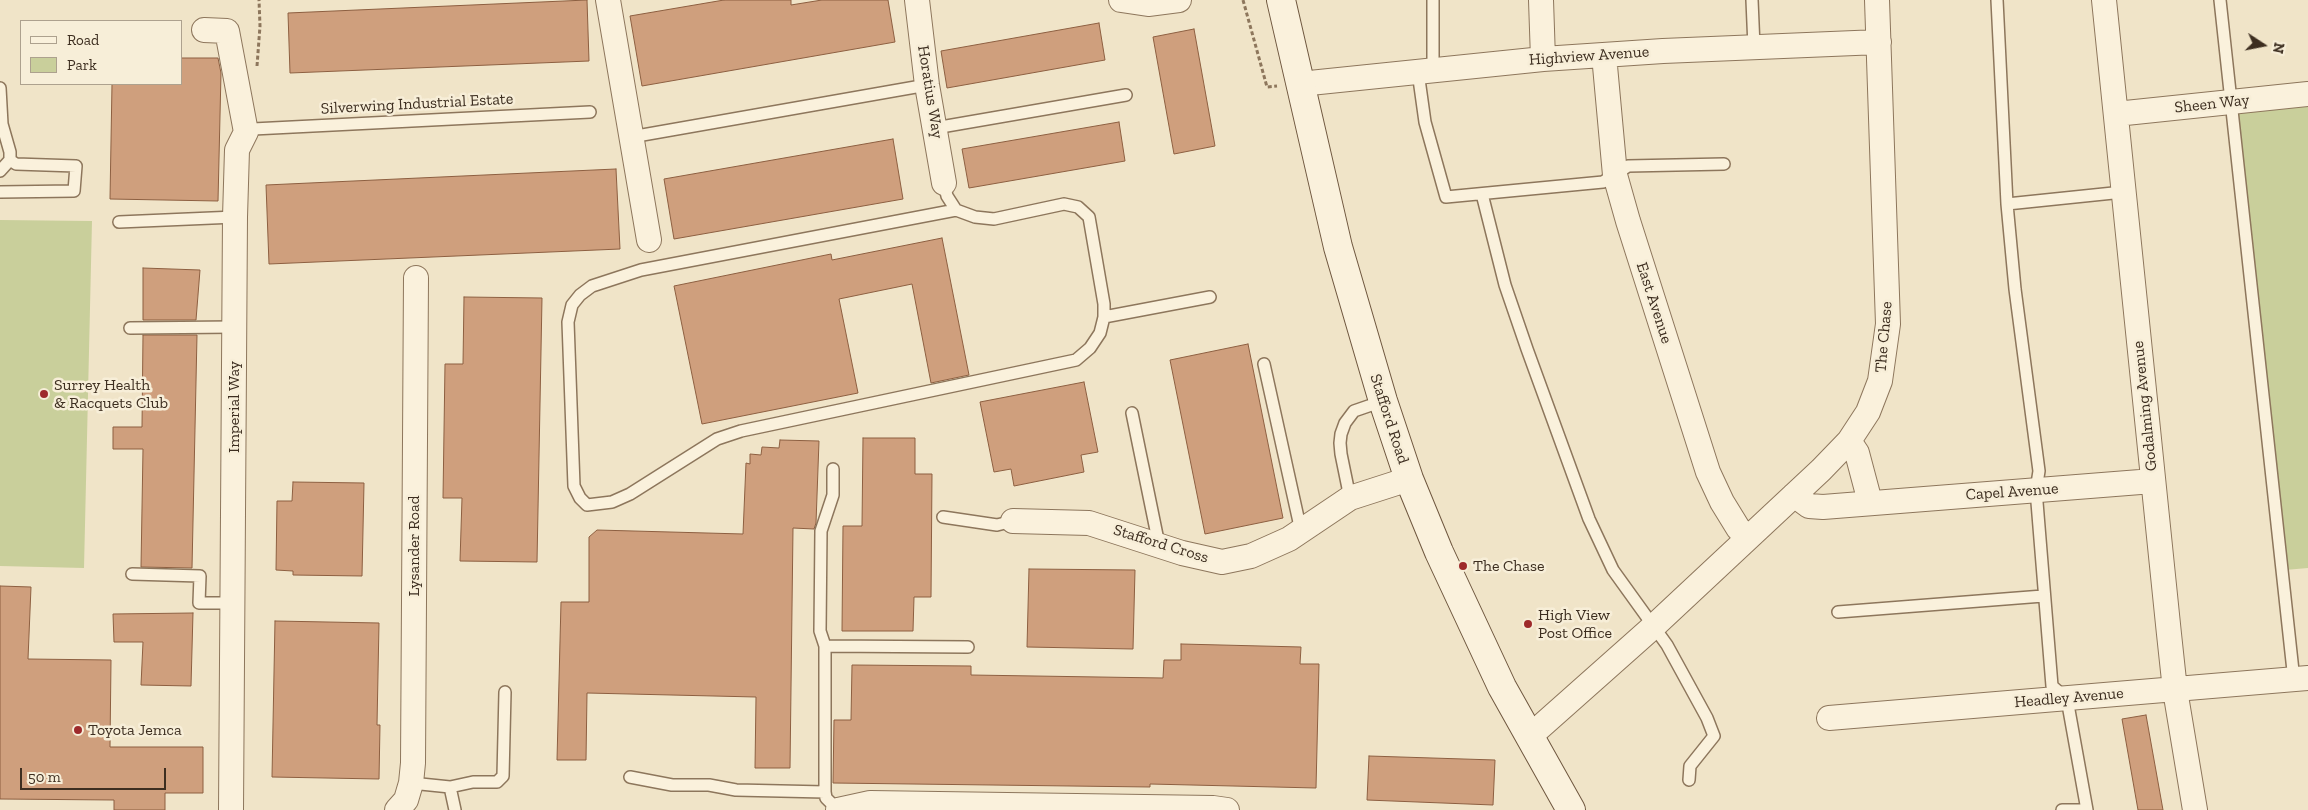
<!DOCTYPE html>
<html>
<head>
<meta charset="utf-8">
<style>
  body { margin:0 }
  #map { position:relative; width:2308px; height:810px; overflow:hidden; background:#f0e4c8; font-family:"Zilla Slab",serif }
  canvas { display:block }
  .legend { position:absolute; left:20px; top:20px; width:162px; height:65px; box-sizing:border-box; background:#f7eed8; border:1px solid #ada18e; margin:0; padding:6px 9px; list-style:none; font-size:15px; color:#3d2e20 }
  .legend li { display:flex; align-items:center; gap:10px; height:25px }
  .legend b { width:25px; border:1px solid #ada18e }
  .north { position:absolute; left:2238px; top:20px; width:50px; height:50px; -webkit-text-stroke:4px #f7eed8; paint-order:stroke; rotate:101deg; font-size:14px; font-weight:700; line-height:20px; text-align:center; color:#3d2e20 }
  .north::after { content:''; display:block; margin:auto; width:18px; height:22px; background:#3d2e20; clip-path:polygon(50% 0,100% 100%,50% 72%,0 100%) }
  .scale { position:absolute; left:20px; top:768px; width:146px; height:22px; box-sizing:border-box; border:2px solid #3d2e20; border-top:0; padding-left:6px; font-size:15px; line-height:18px; white-space:nowrap; color:#3d2e20; -webkit-text-stroke:4px #f7eed8; paint-order:stroke }
</style>
</head>
<body>
<div id="map">
<canvas width="2308" height="810"></canvas>
<ul class="legend">
<li><b style="height:6px;background:#faf1dc"></b>Road</li>
<li><b style="height:14px;background:#c9cf9b"></b>Park</li>
</ul>
<div class="north">N</div>
<div class="scale">50 m</div>
</div>
<script>
const ctx = document.querySelector('canvas').getContext('2d');
ctx.lineJoin = 'round';
function paint(path, color) { ctx.fillStyle = color; ctx.fill(path, 'evenodd'); }
const poly = rows => new Path2D(rows.map(r => 'M' + r).join(''));
function trace(path, color, width, dash) { ctx.strokeStyle = color; ctx.lineWidth = width; ctx.lineCap = dash ? 'butt' : 'round'; ctx.setLineDash(dash || []); ctx.stroke(path); }
function label(font, color, halo, rows, align = 'center') {
  ctx.font = font + ' "Zilla Slab",serif'; ctx.lineWidth = 5; ctx.setLineDash([]); ctx.textBaseline = 'middle'; ctx.strokeStyle = halo; ctx.fillStyle = color; for (const [text, x, y, turn = 0] of rows) {
    ctx.save(); ctx.translate(x, y); ctx.rotate((+turn || 0) * Math.PI / 180); ctx.textAlign = isNaN(turn) ? turn : align; if (halo) ctx.strokeText(text, 0, 0); ctx.fillText(text, 0, 0); ctx.restore();
  }
}
const green = poly([
  [2308,94,2308,568,2285,570,2231,101],
  [0,220,92,221,84,568,0,566]
]);
const building = poly([
  [587,0,589,61,290,73,288,13,587,0],
  [724,0,791,0,791,5,822,0,888,0,895,42,642,86,630,16,724,0],
  [1099,23,1105,60,947,88,941,51,1099,23],
  [1194,29,1215,146,1174,154,1153,37,1194,29],
  [181,58,218,58,221,73,218,201,110,199,112,84,181,84,181,58],
  [1119,122,1125,161,969,188,962,149,1119,122],
  [893,139,903,199,674,239,664,179,893,139],
  [616,169,620,249,269,264,266,185,616,169],
  [942,238,969,375,931,383,912,284,839,299,858,393,702,424,674,286,831,254,832,260,942,238],
  [143,268,200,270,196,320,143,320,143,268],
  [464,297,542,298,537,562,460,561,462,498,443,498,445,364,463,364,464,297],
  [143,335,197,335,192,568,141,567,143,449,113,449,113,427,142,427,143,335],
  [1248,344,1283,518,1205,534,1170,360,1248,344],
  [1084,382,1098,452,1081,455,1084,472,1014,486,1011,469,994,472,980,402,1084,382],
  [863,438,915,438,915,474,932,474,931,597,914,597,913,631,842,631,843,526,862,526,863,438],
  [780,440,819,441,816,523,814,529,793,528,790,768,755,768,756,697,587,693,586,760,557,760,561,602,589,602,589,537,597,530,743,534,746,463,750,464,750,454,761,455,762,447,779,448,780,440],
  [293,482,364,483,362,576,293,575,293,571,276,570,277,501,292,501,293,482],
  [1029,569,1135,570,1133,649,1027,647,1029,569],
  [0,586,31,587,28,659,111,660,110,747,203,747,203,793,165,793,165,810,114,810,114,800,0,799,0,586],
  [193,613,191,686,141,685,143,642,114,642,113,614,193,613],
  [275,621,379,623,377,725,380,725,379,779,272,777,275,621],
  [1181,644,1301,647,1300,664,1319,664,1316,788,1150,784,1150,787,833,783,834,720,851,720,852,665,971,666,971,675,1163,678,1164,660,1181,660,1181,644],
  [2146,715,2163,810,2138,810,2122,719,2146,715],
  [1369,756,1495,760,1493,805,1367,800,1369,756]
]);
const path = poly([
  [1243,0,1267,87,1277,86],
  [257,66,260,26,259,0]
]);
const lane = poly([
  [1433,0,1433,71],
  [1752,0,1754,47],
  [1997,0,2007,204,2015,289,2039,471,2036,490,2052,686,2067,699,2087,810,2062,810],
  [2220,0,2294,680],
  [1418,72,1425,122,1446,197,1603,182,1628,166,1724,164],
  [0,88,2,124,10,152,10,160,0,171],
  [935,128,1126,95],
  [246,132,253,129,590,112],
  [631,137,927,85],
  [944,183,947,196,956,210,975,217,994,219,1064,204,1078,207,1089,217,1104,304,1104,317,1100,333,1090,348,1076,360,741,431,717,439,630,494,612,502,587,505,580,498,574,486,568,322,572,305,580,295,592,286,641,270,956,210],
  [0,192,74,191,76,166,16,164,10,160],
  [1482,194,1505,285,1527,349,1589,519,1613,570,1667,645,1707,718,1714,736,1690,766,1689,780],
  [2007,204,2123,192],
  [119,222,235,217],
  [1104,317,1210,297],
  [130,328,234,327],
  [1264,364,1301,531],
  [1132,413,1159,545],
  [1350,498,1341,454,1340,443,1341,434,1345,423,1354,411,1383,401],
  [943,517,997,525,1013,521],
  [132,574,200,576,199,603,233,603],
  [1838,612,2043,596],
  [825,646,968,647],
  [630,777,672,785,709,785,736,790,825,792,826,798,838,810],
  [411,783,450,787,473,782,497,782,503,776,505,692],
  [450,787,455,810],
  [825,792,825,646,820,631,821,531,833,495,833,469]
]);
const street = poly([
  [608,0,649,240],
  [917,0,927,85,944,183],
  [1121,0,1148,4,1179,0],
  [1541,0,1543,59],
  [2104,0,2169,634,2175,690,2195,810],
  [204,30,227,31,246,132,237,150,235,217,231,810],
  [1604,55,1615,175,1628,221,1708,472,1722,502,1738,528,1747,538],
  [1300,84,1543,59,1663,51,1879,42],
  [2116,114,2308,94],
  [1849,441,1857,453,1870,502],
  [1794,495,1809,506,1823,507,2153,481],
  [1013,521,1089,523,1182,553,1222,562,1251,556,1289,539,1350,498,1409,479],
  [1829,718,2308,678],
  [1529,737,1654,626,1821,470,1849,441,1868,412,1880,381,1888,324,1877,0],
  [397,810,406,800,411,783,413,763,416,278],
  [838,810,870,803,1213,808,1227,810]
]);
const secondary = poly([
  [1281,0,1338,247,1383,401,1409,479,1439,552,1502,687,1571,810]
]);
const markers = [
  [44,394,5,"#9e2a2b"],
  [1463,566,5,"#9e2a2b"],
  [1528,624,5,"#9e2a2b"],
  [78,730,5,"#9e2a2b"]
];
const streetNames = [
  ["Highview Avenue",1589,56,-4],
  ["Horatius Way",930,92,81],
  ["Silverwing Industrial Estate",417,104,-3],
  ["Sheen Way",2212,104,-6],
  ["East Avenue",1654,303,72],
  ["The Chase",1884,337,-85],
  ["Godalming Avenue",2145,406,-96],
  ["Imperial Way",234,407,-90],
  ["Stafford Road",1389,419,72],
  ["Capel Avenue",2012,492,-4],
  ["Stafford Cross",1161,544,17],
  ["Lysander Road",414,546,-90],
  ["Headley Avenue",2069,698,-5]
];
const poiNames = [
  ["Surrey Health",54,385],
  ["& Racquets Club",54,403],
  ["The Chase",1473,566],
  ["High View",1538,615],
  ["Post Office",1538,633],
  ["Toyota Jemca",88,730]
];
paint(green, '#c9cf9b');
paint(building, '#cf9f7d');
trace(building, '#8d5f41', 1);
trace(lane, '#8d765c', 14);
trace(street, '#8d765c', 26);
trace(secondary, '#6f573f', 30);
trace(path, '#8d765c', 3, [4, 2.5]);
trace(lane, '#faf1dc', 11);
trace(street, '#faf1dc', 24);
trace(secondary, '#faf1dc', 28);
for (const [x, y, r, color] of markers) { const dot = new Path2D(); dot.arc(x, y, r, 0, 2 * Math.PI); ctx.fillStyle = color; ctx.fill(dot); trace(dot, '#f7eed8', 2); }
label('16px', '#3d2e20', '#f7eed8', streetNames);
label('16px', '#3d2e20', '#f7eed8', poiNames, 'left');
</script>
</body>
</html>
